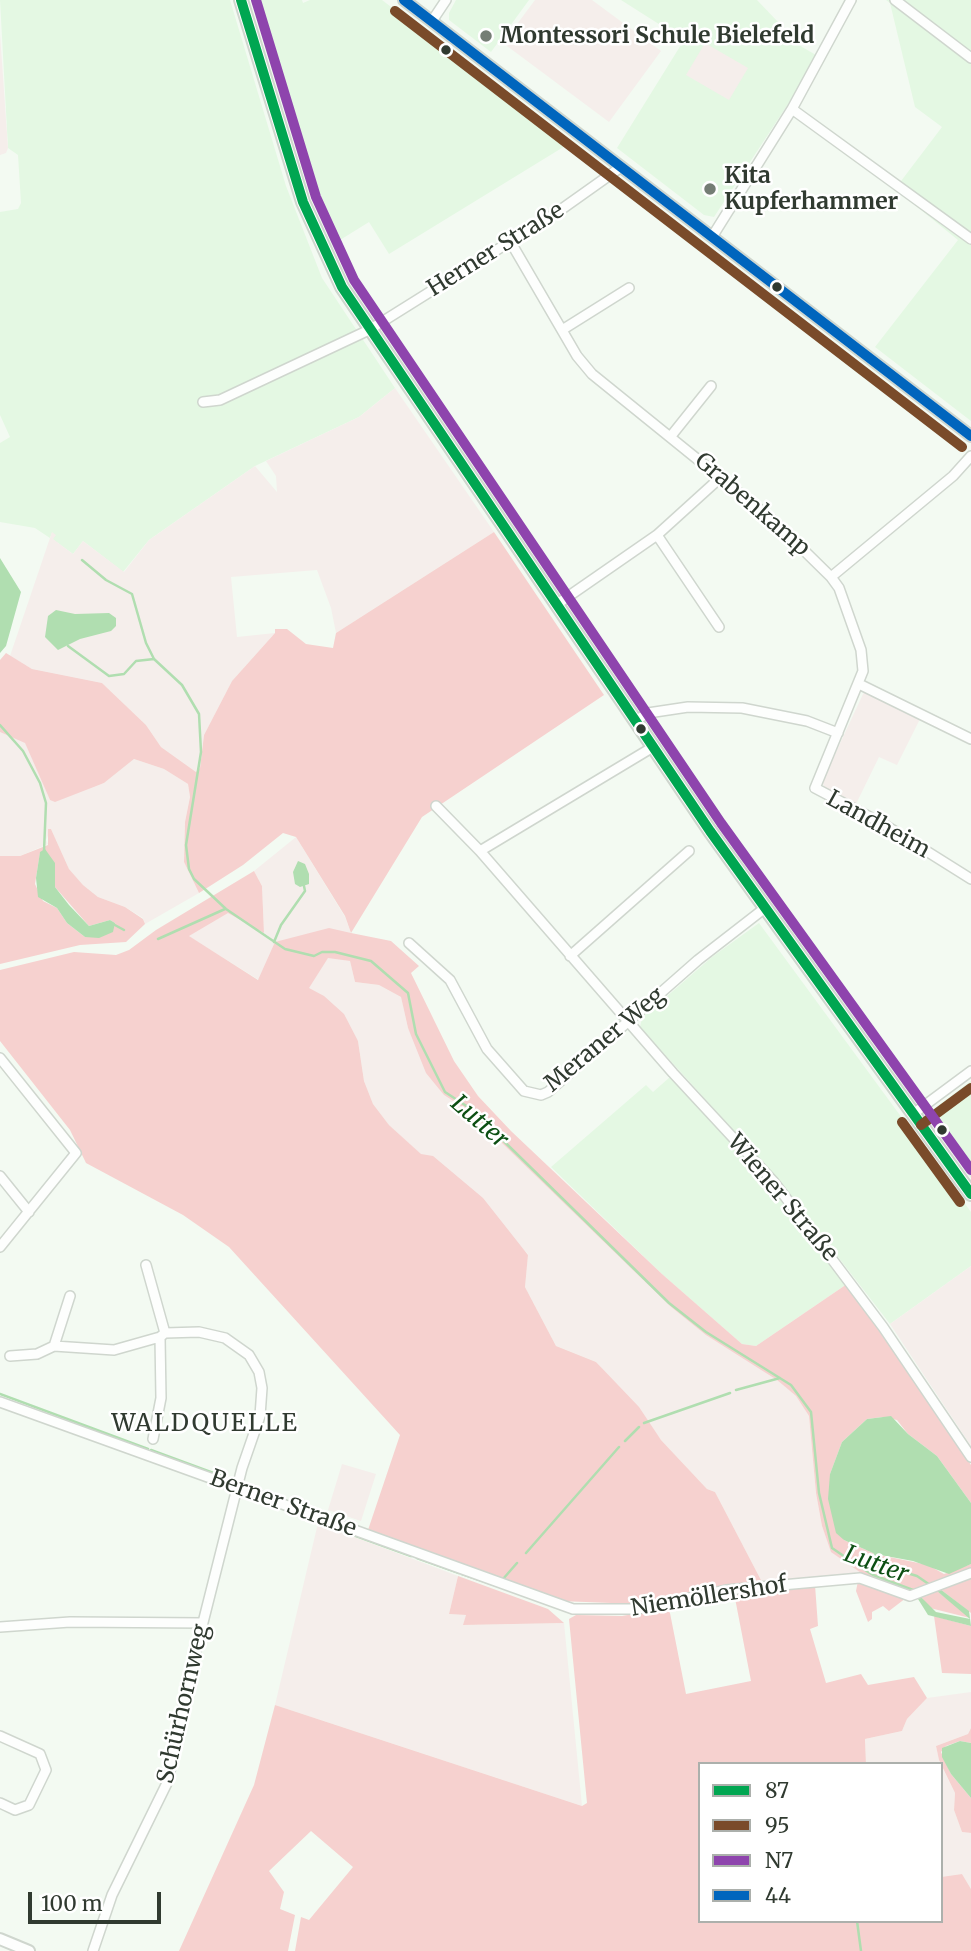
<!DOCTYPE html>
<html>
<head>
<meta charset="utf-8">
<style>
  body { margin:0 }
  #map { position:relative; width:971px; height:1951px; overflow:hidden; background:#f3faf2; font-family:Merriweather,serif }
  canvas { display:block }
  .legend { position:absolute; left:698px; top:1762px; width:245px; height:161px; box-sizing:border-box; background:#fff; border:2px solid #acb0ac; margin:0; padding:9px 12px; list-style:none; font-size:21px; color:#303a30 }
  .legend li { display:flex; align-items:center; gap:14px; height:35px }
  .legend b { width:35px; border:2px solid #acb0ac }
  .scale { position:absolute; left:28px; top:1892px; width:133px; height:32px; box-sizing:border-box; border:4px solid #303a30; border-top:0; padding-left:9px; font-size:21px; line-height:24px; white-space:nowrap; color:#303a30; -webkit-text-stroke:5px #fff; paint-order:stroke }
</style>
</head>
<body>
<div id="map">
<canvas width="971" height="1951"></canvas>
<ul class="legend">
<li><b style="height:9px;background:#00a651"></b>87</li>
<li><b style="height:9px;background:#7a4b2a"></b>95</li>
<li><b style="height:9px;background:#8e44ad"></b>N7</li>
<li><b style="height:9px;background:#0065bd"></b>44</li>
</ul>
<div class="scale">100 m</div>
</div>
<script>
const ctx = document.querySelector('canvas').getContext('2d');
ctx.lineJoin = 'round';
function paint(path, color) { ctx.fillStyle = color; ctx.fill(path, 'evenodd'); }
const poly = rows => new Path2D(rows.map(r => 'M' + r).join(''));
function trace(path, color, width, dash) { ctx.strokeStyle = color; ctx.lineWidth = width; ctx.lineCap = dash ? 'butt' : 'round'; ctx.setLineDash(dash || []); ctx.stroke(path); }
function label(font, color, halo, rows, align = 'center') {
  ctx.font = font + ' Merriweather,serif'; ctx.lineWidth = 5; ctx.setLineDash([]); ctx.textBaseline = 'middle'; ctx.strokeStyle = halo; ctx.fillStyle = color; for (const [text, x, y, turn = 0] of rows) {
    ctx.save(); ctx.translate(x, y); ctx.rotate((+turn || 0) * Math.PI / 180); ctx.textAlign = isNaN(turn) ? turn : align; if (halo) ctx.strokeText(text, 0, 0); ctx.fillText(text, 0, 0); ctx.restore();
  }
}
const built = poly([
  [0,0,230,0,286,186,322,278,395,388,359,417,255,466,149,540,123,572,83,541,73,554,52,539,52,533,50,538,35,528,0,522,0,443,10,437,0,415,0,212,18,209,21,203,18,155,8,148],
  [252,0,302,0,303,3,310,0,382,0,570,143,389,254,369,222,332,245,304,175],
  [456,0,529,0,491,52,449,20,449,13],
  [621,0,757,0,802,47,816,55,790,101,714,217,704,215,617,148,684,40],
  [886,0,971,0,971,421,875,347,958,240,895,189,942,127,915,107,890,3],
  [759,923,971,1212,971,1266,890,1324,780,1182,640,1027,642,1018,712,957],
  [670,1077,771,1183,847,1284,756,1346,742,1344,662,1274,551,1167,646,1085,653,1092],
  [971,1081,971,1178,930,1121,931,1111]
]);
const green = poly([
  [535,0,592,0,661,51,609,122,503,43],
  [0,34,8,148,6,153,0,155],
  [705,43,748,68,729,100,686,75],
  [395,388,494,532,336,633,331,608,317,570,231,577,237,637,275,633,232,681,204,735,200,768,196,772,161,747,146,725,102,683,32,669,10,656,52,532,56,535,53,539,73,554,83,541,124,572,149,540,255,466,277,492,276,476,266,461,359,417],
  [864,692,920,719,897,765,879,757,856,804,826,790,822,782],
  [0,732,25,742,50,800,104,783,134,759,164,769,188,784,190,797,185,822,184,862,199,893,145,924,143,918,125,907,98,897,83,885,69,869,51,829,46,840,48,844,20,856,0,856],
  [296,837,345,917,351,933,259,980,188,936,228,912,264,933,262,886,254,871],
  [328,957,350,961,355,982,379,985,401,997,408,1028,444,1095,470,1112,670,1306,777,1380,796,1396,809,1416,816,1493,822,1526,831,1551,864,1575,762,1582,715,1492,707,1489,661,1440,596,1362,556,1346,525,1287,528,1254,389,1125,373,1104,364,1081,358,1041,308,988],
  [971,1266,971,1446,890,1324],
  [342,1464,376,1474,361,1521,328,1510],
  [318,1523,458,1576,449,1614,466,1615,464,1625,564,1623,582,1806,275,1705],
  [971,1692,971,1728,968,1734,936,1746,940,1764,866,1764,865,1739,902,1731,907,1719,927,1698],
  [941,1765,955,1793,954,1810,962,1832,971,1833,971,1889,962,1874,941,1877]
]);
const forest = poly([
  [494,532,604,695,422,817,351,933,391,941,419,966,411,973,454,1061,478,1096,511,1131,662,1274,742,1344,756,1346,847,1284,971,1465,971,1503,937,1456,908,1434,897,1420,883,1417,867,1419,842,1442,830,1474,844,1540,875,1554,928,1565,944,1574,971,1564,971,1569,912,1593,864,1575,831,1552,822,1526,816,1493,809,1416,796,1396,777,1380,706,1335,670,1306,470,1112,444,1095,426,1073,408,1028,401,997,379,985,355,982,350,961,328,958,309,988,324,996,344,1014,358,1041,364,1081,373,1104,389,1125,421,1154,433,1156,483,1198,528,1255,525,1287,556,1346,596,1362,639,1407,661,1440,707,1489,715,1492,762,1582,726,1585,637,1604,560,1601,368,1530,400,1435,229,1247,183,1215,86,1163,70,1130,0,1041,0,970,74,952,116,955,129,950,156,930,254,871,262,886,264,933,228,913,189,936,258,980,275,942,329,928,351,933,345,916,296,837,283,833,243,865,199,893,184,862,185,822,190,797,188,784,164,769,134,759,104,783,55,802,50,800,25,743,0,732,0,660,6,653,32,669,102,683,146,725,161,747,196,772,200,768,204,735,232,681,275,633,275,629,287,629,306,644,333,648,336,633],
  [48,829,51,829,69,869,83,885,98,897,125,907,143,919,145,924,126,942,80,945,0,964,0,856,20,856,48,845],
  [40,853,47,853,54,863,55,887,89,926,110,920,115,923,85,937,67,923,57,908,43,901,35,884],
  [458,1576,548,1609,564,1623,463,1625,466,1615,449,1614],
  [971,1577,971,1613,940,1589],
  [858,1581,906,1598,889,1611,883,1606,872,1612,872,1619,868,1622,856,1591],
  [815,1585,818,1626,810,1629,826,1683,861,1674,868,1685,914,1677,927,1698,907,1719,902,1731,865,1739,866,1764,700,1764,700,1921,941,1921,941,1877,962,1874,971,1889,971,1951,295,1951,301,1917,309,1920,353,1867,311,1831,269,1871,284,1892,280,1909,295,1915,288,1951,179,1951,254,1785,275,1705,582,1806,587,1803,569,1619,576,1615,622,1616,669,1608,686,1694,751,1681,734,1593],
  [937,1591,964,1612,970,1618,930,1608,921,1597],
  [934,1616,971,1626,971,1674,942,1673],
  [971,1728,971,1743,960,1741,946,1746,941,1752,951,1774,971,1798,971,1833,962,1832,954,1810,955,1793,939,1760,936,1746,968,1734]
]);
const water = poly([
  [0,558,21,592,6,646,0,653],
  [56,610,75,614,109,613,116,618,116,626,111,631,80,639,58,650,45,637,48,616],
  [45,849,55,863,55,887,69,905,89,926,110,920,115,923,113,932,99,938,85,937,67,923,57,908,38,897,36,878,40,852],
  [298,861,305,864,309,874,309,884,300,887,295,884,293,872],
  [891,1416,908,1434,937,1456,971,1503,971,1564,949,1574,913,1561,875,1554,844,1540,836,1533,828,1499,830,1474,842,1442,867,1419],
  [940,1589,969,1611,971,1626,928,1615,918,1599,921,1597,936,1612,970,1619,937,1591],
  [960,1741,971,1743,971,1798,951,1774,942,1757,942,1748]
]);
const stream = poly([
  [82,560,106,580,132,594,146,643,154,659,182,685,199,714,201,752,186,845,189,869,194,879,226,909,285,949,314,956,322,952,335,952,371,961,408,993,416,1034,445,1092,471,1109,669,1303,706,1332,791,1385,811,1412,819,1493,832,1548,851,1561,880,1565,917,1576,930,1585],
  [68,646,109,676,124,674,136,661,154,659],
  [0,725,23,751,40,783,46,803,44,851],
  [113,924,124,930],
  [158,939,225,909],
  [274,942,281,925,305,891,304,886],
  [736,1390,780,1378],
  [0,1394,148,1449],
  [644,1423,730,1393],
  [625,1441,639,1427],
  [151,1450,227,1478],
  [290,1512,411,1556],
  [526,1553,619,1447],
  [417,1558,459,1573],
  [854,1563,873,1575,913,1590],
  [873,1564,875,1554],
  [462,1574,500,1587],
  [503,1579,517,1563],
  [857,1921,861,1951]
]);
const minor = poly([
  [895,0,971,58],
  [432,21,446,0],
  [792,109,971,239],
  [712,237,792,109,851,0],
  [510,241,577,356,592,374,775,522,831,577,839,588,861,650,863,671,815,788,885,825,971,879],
  [562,330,629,288],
  [203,402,220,400,369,330,559,211,621,167],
  [671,436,711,386],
  [657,535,719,627],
  [831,577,953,476,971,456],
  [556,605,657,535,721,477],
  [859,684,971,739],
  [635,721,648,713,688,707,742,708,807,721,838,733],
  [436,806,480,851,673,1073,774,1182,883,1327,971,1457],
  [480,851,653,747],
  [409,943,450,980,487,1049,524,1091,541,1095,548,1092,698,960,765,908],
  [570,956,689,851],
  [0,1058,76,1153,0,1247],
  [913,1114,971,1071],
  [0,1176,29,1212],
  [146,1265,165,1333],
  [54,1346,70,1296],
  [10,1356,37,1354,54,1346,114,1350,160,1337,165,1333,199,1332,225,1338,249,1355,259,1372,262,1388,260,1416,242,1468,191,1670,168,1781,112,1895,93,1951],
  [0,1402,573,1609,638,1609,726,1590,860,1578,910,1596,971,1573],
  [153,1439,161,1398,160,1337],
  [0,1627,70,1622,203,1623],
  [0,1736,40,1754,46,1770,29,1805,15,1810,0,1803]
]);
const tertiary = poly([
  [404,0,971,436],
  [0,1939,29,1951]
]);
const secondary = poly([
  [241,0,303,202,342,287,710,831,971,1194]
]);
const bus1 = poly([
  [241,0,303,202,342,287,710,831,971,1194]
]);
const bus2 = poly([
  [395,11,962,447],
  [902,1122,960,1202],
  [921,1125,971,1088]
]);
const bus3 = poly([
  [256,0,316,197,354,280,721,823,971,1170]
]);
const bus4 = poly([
  [404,0,971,436]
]);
const markers = [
  [486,36,7,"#747d74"],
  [446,50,6,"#303a30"],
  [710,189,7,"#747d74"],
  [777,287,6,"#303a30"],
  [641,729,6,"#303a30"],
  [942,1130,6,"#303a30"]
];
const poiNames = [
  ["Montessori Schule Bielefeld",500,36],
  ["Kita",724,176],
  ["Kupferhammer",724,202]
];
const streetNames = [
  ["Herner Straße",496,250,-32],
  ["Grabenkamp",752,505,41],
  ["Landheim",878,825,29],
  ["Meraner Weg",605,1040,-40],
  ["Wiener Straße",782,1198,50],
  ["Berner Straße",283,1504,20],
  ["Niemöllershof",709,1597,-9],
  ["Schürhornweg",184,1704,-77]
];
const waterNames = [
  ["Lutter",479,1122,41],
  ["Lutter",876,1565,20]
];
const neighbourhoodNames = [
  ["WALDQUELLE",205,1424]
];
paint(built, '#e4f8e3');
paint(green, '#f5eeeb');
paint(forest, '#f6d1cf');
paint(water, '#b0deb0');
trace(stream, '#b0deb0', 2.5);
trace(minor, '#cfd6ce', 12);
trace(tertiary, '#cfd6ce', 14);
trace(secondary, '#cfd6ce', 16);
trace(minor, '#fdfefd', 9);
trace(tertiary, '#fdfefd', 10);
trace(secondary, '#fdfefd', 12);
trace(bus1, '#00a651', 10);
trace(bus2, '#7a4b2a', 10);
trace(bus3, '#8e44ad', 10);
trace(bus4, '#0065bd', 10);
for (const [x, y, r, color] of markers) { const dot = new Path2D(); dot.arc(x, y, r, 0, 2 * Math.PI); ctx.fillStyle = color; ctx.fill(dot); trace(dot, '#fff', 2.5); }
label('bold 23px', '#303a30', '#fff', poiNames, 'left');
label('23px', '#303a30', '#fff', streetNames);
label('italic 24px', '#0c4f13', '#fff', waterNames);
ctx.letterSpacing = '2px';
label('24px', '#303a30', '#fff', neighbourhoodNames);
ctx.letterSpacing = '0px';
</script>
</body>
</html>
